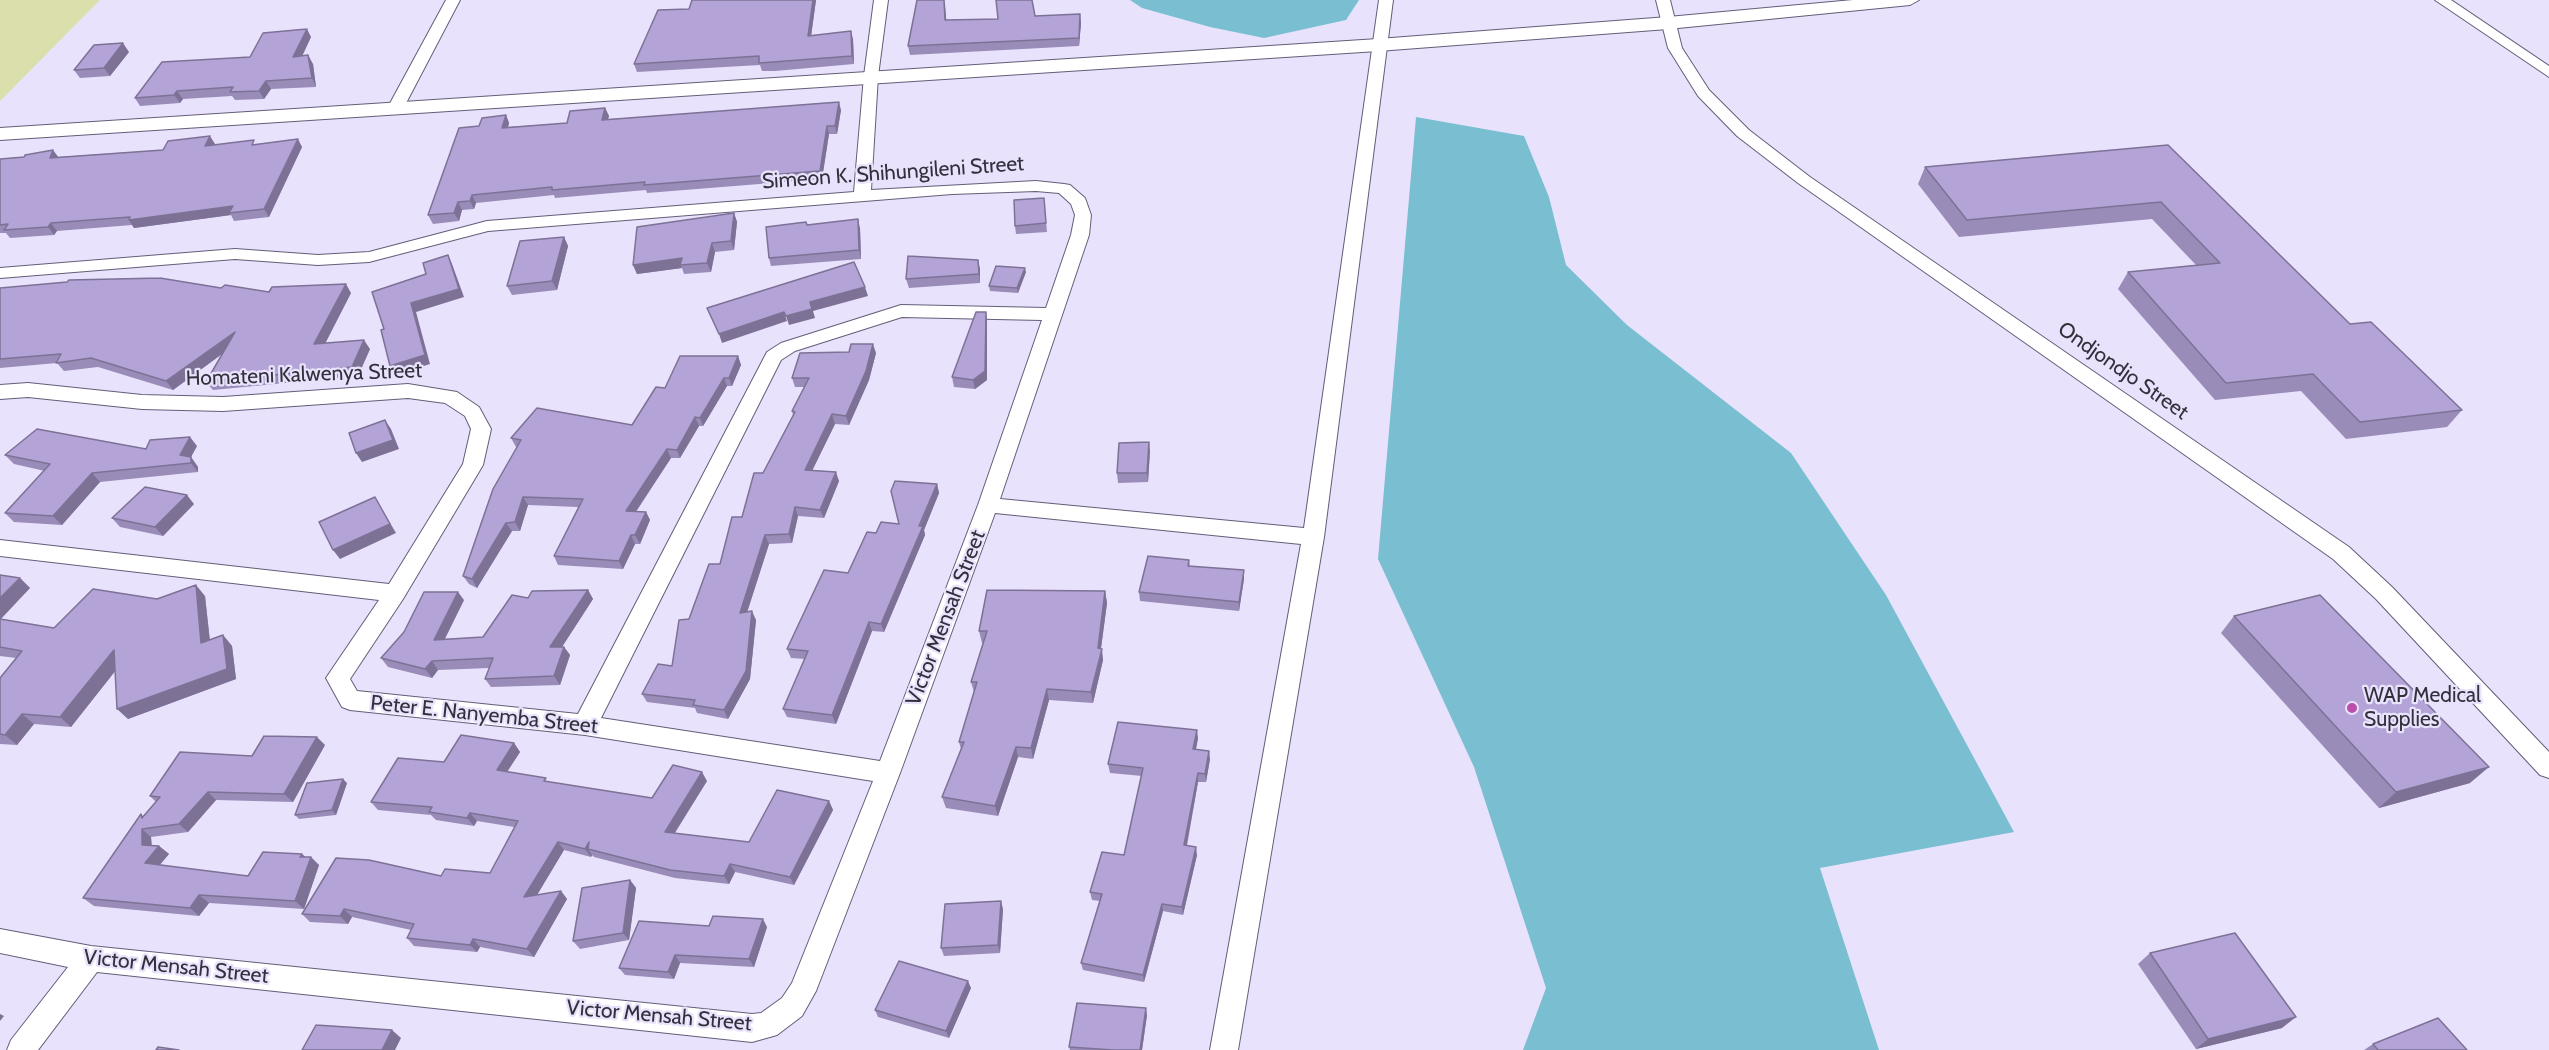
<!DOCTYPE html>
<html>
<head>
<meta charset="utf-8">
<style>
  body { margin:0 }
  canvas { display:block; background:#e9e2fc }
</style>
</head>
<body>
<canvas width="2549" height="1050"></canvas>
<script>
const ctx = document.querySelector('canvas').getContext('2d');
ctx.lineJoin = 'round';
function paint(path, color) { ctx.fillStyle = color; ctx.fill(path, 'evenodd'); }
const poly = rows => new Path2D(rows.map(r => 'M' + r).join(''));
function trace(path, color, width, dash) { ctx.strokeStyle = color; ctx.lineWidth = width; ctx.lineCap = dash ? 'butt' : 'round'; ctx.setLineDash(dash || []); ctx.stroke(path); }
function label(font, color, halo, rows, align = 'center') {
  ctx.font = font + ' Cabin,sans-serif'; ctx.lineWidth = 4.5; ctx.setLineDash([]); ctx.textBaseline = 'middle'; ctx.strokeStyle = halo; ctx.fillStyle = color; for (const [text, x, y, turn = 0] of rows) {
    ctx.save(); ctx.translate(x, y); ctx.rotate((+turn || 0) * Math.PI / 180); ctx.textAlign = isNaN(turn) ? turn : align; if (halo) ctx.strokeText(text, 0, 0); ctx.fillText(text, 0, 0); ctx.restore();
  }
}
const green = poly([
  [0,0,100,0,0,101]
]);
const water = poly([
  [1130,0,1359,0,1346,20,1264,38,1210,27,1142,8],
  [1416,117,1524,136,1549,197,1566,265,1627,325,1791,453,1886,595,2014,832,1820,868,1879,1050,1523,1050,1546,988,1474,767,1378,559]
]);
const minor = poly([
  [446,0,460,0,404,107,401,110,391,110,388,107,446,0],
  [874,0,888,0,878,76,871,190,1036,181,1064,184,1070,185,1085,198,1091,215,1089,235,1000,499,1304,528,1379,0,1393,0,1324,537,1238,1050,1210,1050,1301,544,995,513,900,773,816,991,802,1016,777,1035,752,1042,97,972,38,1050,7,1050,11,1040,68,967,0,953,0,929,91,946,752,1014,761,1013,782,998,792,983,873,781,585,735,350,710,342,707,326,678,379,600,0,556,0,540,389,584,463,464,471,429,465,416,445,403,408,398,223,411,142,409,28,397,0,399,0,385,28,383,142,395,223,397,408,384,457,392,479,407,491,429,483,465,403,599,350,679,357,691,578,714,767,352,781,343,901,305,1046,308,1071,235,1075,215,1071,204,1059,193,1036,191,952,194,488,231,369,262,318,265,235,259,0,278,0,268,235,249,318,255,369,252,487,221,854,192,864,76,874,0],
  [902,317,1042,320,978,505,880,761,601,718,781,360,795,351,902,317],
  [1656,0,1670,0,1682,48,1709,90,1749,130,1810,177,2349,547,2392,587,2549,752,2549,778,2540,775,2376,599,2333,559,1798,183,1737,136,1698,96,1668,48,1656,0],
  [2435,0,2451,0,2549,66,2549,77,2435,0]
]);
const tertiary = poly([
  [1853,0,1919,0,1910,5,1668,29,1378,51,0,140,0,128,1378,39,1668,17,1853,0]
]);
const wall = poly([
  [692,0,816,0,811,36,853,39,854,64,775,71,762,71,760,65,637,72,634,64,689,9],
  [917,0,944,0,946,20,998,19,1035,16,1081,23,1079,46,910,55,908,46],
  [311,37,302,56,313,64,316,87,271,89,264,99,235,100,232,96,183,99,180,103,140,106,135,98,250,57],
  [129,52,110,76,80,78,74,70],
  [605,108,609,116,608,119,841,110,837,134,829,134,822,179,647,193,646,190,555,198,554,195,476,203,474,209,462,210,459,221,433,224,428,215,479,126,506,115,509,123,508,127,567,123],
  [215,144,214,145,257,144,302,147,269,217,234,221,231,215,134,228,132,225,57,231,54,235,10,238,6,233,0,233,0,159,58,157,163,150],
  [2168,145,2350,324,2462,410,2447,427,2346,439,2301,391,2215,400,2118,289,2128,272,2196,265,2152,219,1959,237,1918,184,1925,167],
  [1044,198,1047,232,1016,234,1015,226],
  [734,213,737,222,734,250,715,252,711,272,684,274,682,268,637,274,633,265],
  [807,225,860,228,861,259,771,266,769,258],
  [564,237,568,246,557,290,512,295,507,286],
  [980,269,980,283,909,288,906,279],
  [1026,272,1018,293,990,291,989,286],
  [0,288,221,288,269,292,351,293,325,344,370,349,358,376,213,390,206,382,222,354,173,390,98,367,64,371,57,363,0,368],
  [986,312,987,321,987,380,975,389,954,387,952,377],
  [876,353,869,380,849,425,835,424,812,471,839,481,824,518,798,516,792,543,769,544,747,612,756,620,750,679,728,719,697,713,695,708,647,702,642,694,672,666,689,619,720,564,763,473,793,415,792,411,804,387,795,387,792,378],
  [738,356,741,365,732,386,727,386,703,426,699,426,680,458,671,458,636,512,646,512,650,520,640,544,635,544,623,569,558,565,554,556,578,507,528,505,520,531,512,531,477,588,469,584,463,576,517,447,516,447,511,438,632,425,665,388],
  [197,446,191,457,198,467,198,472,100,482,62,525,14,522,5,513,45,471,14,464,5,455],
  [1150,451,1148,482,1118,483,1117,473],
  [937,484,939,493,924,530,925,535,884,632,872,631,836,724,787,717,783,709,805,659,791,658,787,649,848,573,876,533,899,524],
  [194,504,163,536,120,527,112,518],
  [1189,560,1190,566,1244,570,1244,579,1239,611,1140,601,1139,592],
  [0,575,20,578,30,588,0,619,54,628,157,599,205,596,210,640,223,635,232,646,236,679,128,719,115,671,71,727,34,724,17,745,0,744,0,678,16,658,0,656],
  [588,590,593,599,562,647,564,647,570,655,560,685,491,687,485,679,489,668,438,670,432,678,388,667,381,658,464,600,445,639,483,637,528,598],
  [1105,591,1107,603,1101,649,1103,660,1093,703,1049,700,1033,759,1018,757,998,816,946,808,942,797,961,749,959,742,974,692,971,682,984,643,982,643,979,631],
  [2234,616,2470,783,2379,808,2221,633],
  [1198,738,1196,750,1210,759,1206,782,1198,782,1187,846,1197,855,1183,915,1163,911,1144,982,1083,970,1081,963,1100,901,1092,900,1090,892,1124,855,1142,776,1110,773,1108,764],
  [514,743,520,752,507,772,548,782,652,798,707,781,675,833,749,842,829,801,833,810,794,885,735,872,729,884,675,878,594,857,592,855,591,857,564,850,537,895,561,891,567,899,534,957,480,947,477,952,414,946,407,938,411,930,352,917,348,924,310,922,302,914,441,876,490,873,514,827,477,821,474,826,436,820,431,815,378,810,371,802,444,762],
  [325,745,293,802,216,800,188,832,151,837,152,846,159,846,169,854,160,865,248,876,302,854,306,857,319,865,304,909,209,903,199,916,94,906,83,898,141,814,143,816,156,802,150,796,252,756],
  [347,783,336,815,299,819,295,815],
  [630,880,636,888,629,940,580,949,573,941],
  [1003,909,1000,953,944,956,941,948],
  [709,926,767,927,754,967,680,963,674,979,625,975,619,968],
  [2150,953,2282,1028,2196,1049,2138,964],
  [971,988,949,1038,878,1017,875,1010],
  [1147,1015,1142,1050,1070,1050,1069,1047],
  [2373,1044,2467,1050,2364,1050]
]);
const shadedWall = poly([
  [813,0,816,0,810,44,808,36],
  [944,0,945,4,947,29,945,20],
  [1080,14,1081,23,1079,46,1079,38],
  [307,29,311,37,298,65,293,57],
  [851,31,853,39,854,64,852,56],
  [123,43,129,52,110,76,104,68],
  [308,55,313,64,316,87,312,78],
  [266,81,271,89,264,99,259,91],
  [177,91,183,99,180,103,174,95],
  [839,102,841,110,837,134,835,126],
  [605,108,609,116,605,128,602,120],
  [506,115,509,123,506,136,502,128],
  [827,126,829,134,822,179,820,171],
  [210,136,215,144,210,154,205,146],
  [298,139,302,147,269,217,264,209],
  [53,150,59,158,50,158],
  [472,195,476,203,474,209,470,201],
  [458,202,462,210,459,221,454,213],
  [233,206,229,213,231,215,134,228,129,220],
  [734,213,737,222,734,250,731,241],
  [858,219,860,228,861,259,859,250],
  [51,223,57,231,54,235,48,227],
  [564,237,568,246,557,290,552,281],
  [712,243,715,252,711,272,707,263],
  [448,255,452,264,464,297,416,312,430,364,395,375,390,366,411,303],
  [682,258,680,265,682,268,637,274,633,265],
  [978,260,980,269,980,283,979,274],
  [1025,268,1026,272,1018,293,1017,288],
  [346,284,351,293,320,353,314,344],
  [865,287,868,296,813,311,815,318,789,325,786,316,810,302],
  [784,312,787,321,722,343,719,334],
  [986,312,987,321,987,380,975,389,973,380],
  [235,332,241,340,173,390,166,381],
  [364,340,370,349,358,376,352,367],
  [873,344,876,353,869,380,849,425,846,416],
  [738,356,741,365,732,386,729,378],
  [724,378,727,386,703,426,700,418],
  [832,414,835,424,808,479,805,470],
  [695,417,699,426,680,458,677,450],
  [385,420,391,429,399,449,362,462,356,453],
  [190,437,197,446,187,464,180,455],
  [1149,442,1150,451,1148,482,1147,473],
  [667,449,671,458,630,520,626,511],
  [191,457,198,467,198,472,191,463],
  [836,472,839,481,824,518,820,510],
  [92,473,100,482,62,525,53,516],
  [937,484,939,493,924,530,925,535,884,632,881,624],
  [187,495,194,504,163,536,155,527],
  [375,497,396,533,340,559,333,550],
  [523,497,528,505,520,531,515,522],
  [795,507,798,516,792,543,789,534],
  [646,512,650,520,640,544,635,535],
  [506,523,512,531,477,588,472,579],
  [631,535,635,544,623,569,619,561],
  [765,535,769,544,744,622,740,613],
  [1244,570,1244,579,1239,611,1239,602],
  [20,578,30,588,0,620,0,598],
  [196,585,205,596,211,653,201,643],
  [588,590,593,599,556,656,550,647],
  [1105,591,1107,603,1100,655,1102,649,1103,660,1093,703,1091,692],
  [458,592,464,600,440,648,434,640],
  [752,611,756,620,750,679,728,719,724,710],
  [869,622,872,631,836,724,832,715],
  [223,635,232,646,236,679,128,719,117,709],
  [564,647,570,655,560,685,554,676],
  [114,650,124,660,71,727,60,717],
  [432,661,438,670,432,678,425,669],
  [1047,689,1049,700,1033,759,1031,748],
  [22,714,34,724,17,745,5,735],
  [1197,730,1198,738,1194,758,1193,749],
  [317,737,325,745,293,802,284,794],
  [514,743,520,752,503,778,497,770],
  [1016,747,1018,757,998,816,995,806],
  [1209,751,1210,759,1206,782,1205,774],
  [2489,767,2470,783,2379,808,2396,792],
  [702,772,707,781,670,840,665,832],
  [1198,773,1198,782,1185,853,1184,845],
  [343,779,347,783,336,815,332,810],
  [208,792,216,800,188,832,179,824],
  [829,801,833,810,794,885,790,877],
  [470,813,477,821,474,826,467,818],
  [142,829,151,837,152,854,142,845],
  [558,842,564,850,531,905,524,897],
  [589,842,588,849,592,855,591,857,585,849],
  [159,846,169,854,154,871,145,863],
  [1196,847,1197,855,1183,915,1182,907],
  [302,854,309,861,311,857,319,865,304,909,295,901,300,857],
  [730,864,735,872,729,884,724,876],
  [630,880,636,888,629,940,623,933],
  [561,891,567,899,534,957,527,949],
  [199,895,209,903,199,916,190,908],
  [1001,901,1003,909,1000,953,998,945],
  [1162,904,1163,911,1144,982,1143,975],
  [344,909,352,917,348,924,340,916],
  [763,919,767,927,754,967,749,959],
  [473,939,480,947,477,952,470,945],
  [675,955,680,963,674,979,668,972],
  [968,981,971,988,949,1038,946,1031],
  [1146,1008,1147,1015,1142,1050,1140,1050],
  [0,1014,4,1016,0,1021],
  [2296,1017,2282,1028,2196,1049,2208,1039],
  [392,1030,401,1038,395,1050,382,1050]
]);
const building = poly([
  [692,0,813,0,808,36,851,31,852,56,773,62,759,63,759,56,634,64,658,10,689,9,692,0],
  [917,0,944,0,945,20,998,19,996,0,1032,0,1035,16,1080,14,1079,38,908,46,917,0],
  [307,29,293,57,308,55,312,78,266,81,259,91,230,92,233,87,177,91,174,95,135,98,162,62,250,57,263,33,307,29],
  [123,43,104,68,74,70,94,45,123,43],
  [839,102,835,126,827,126,820,171,644,185,645,182,552,190,552,187,472,195,470,201,458,202,454,213,428,215,459,128,479,126,482,118,506,115,502,128,567,123,570,111,605,108,602,120,839,102],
  [210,136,205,146,254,140,252,145,298,139,264,209,229,213,233,206,129,220,130,217,51,223,48,227,4,230,8,224,0,225,0,159,24,157,25,155,53,150,50,158,163,150,168,141,210,136],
  [2168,145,2350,324,2371,322,2462,410,2360,422,2313,374,2226,383,2128,272,2220,263,2161,202,1967,220,1925,167,2168,145],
  [1044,198,1046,223,1015,226,1014,200,1044,198],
  [734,213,731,241,712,243,707,263,680,265,682,258,633,265,637,227,734,213],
  [858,219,859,250,769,258,766,227,806,222,807,225,858,219],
  [564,237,552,281,507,286,520,241,564,237],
  [448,255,459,289,411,303,425,355,390,366,381,330,384,329,372,292,426,274,423,263,448,255],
  [908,256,978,260,979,274,906,279,908,256],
  [854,262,865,287,810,302,812,309,786,316,784,312,719,334,707,308,854,262],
  [996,266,1025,268,1017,288,989,286,996,266],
  [160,278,221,288,225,285,269,292,272,287,346,284,314,344,364,340,352,367,206,382,235,332,166,381,91,358,56,363,61,354,0,359,0,288,67,282,69,280,160,278],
  [976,312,986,312,985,371,973,380,952,377,976,312],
  [851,344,873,344,866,371,846,416,832,414,805,470,836,472,820,510,795,507,789,534,765,535,740,613,752,611,746,671,724,710,693,705,695,700,642,694,658,664,672,666,679,620,689,619,709,564,720,564,732,517,742,517,754,473,763,473,795,412,792,411,809,378,792,378,800,353,849,352,851,344],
  [680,356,738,356,729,378,724,378,700,418,695,417,677,450,667,449,626,511,646,512,635,535,631,535,619,561,554,556,583,499,523,497,515,522,506,523,472,579,463,576,493,489,521,440,511,438,537,408,632,425,656,387,665,388,680,356],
  [385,420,393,440,356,453,349,433,385,420],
  [37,429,146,449,150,440,190,437,180,455,191,457,191,463,92,473,53,516,5,513,50,464,5,455,37,429],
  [1149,442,1147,473,1117,473,1119,443,1149,442],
  [895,481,937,484,919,526,923,526,881,624,869,622,832,715,783,709,808,651,787,649,824,570,848,573,867,532,876,533,881,522,899,524,891,491,895,481],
  [145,487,187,495,155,527,112,518,145,487],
  [375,497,390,524,333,550,319,522,375,497],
  [1148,556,1189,560,1188,566,1244,570,1239,602,1139,592,1148,556],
  [0,575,20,578,0,598,0,575],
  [196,585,201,643,223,635,227,669,117,709,114,650,60,717,22,714,5,735,0,734,0,678,22,651,0,647,0,619,54,628,93,589,157,599,196,585],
  [588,590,550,647,564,647,554,676,485,679,493,658,432,661,425,669,381,658,404,632,424,592,458,592,434,640,483,637,512,595,528,598,532,591,588,590],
  [987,590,1105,591,1098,648,1102,649,1091,692,1047,689,1031,748,1016,747,995,806,942,797,964,742,959,742,977,682,971,682,987,631,979,631,987,590],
  [2320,595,2489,767,2396,792,2234,616,2320,595],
  [1118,722,1197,730,1193,749,1209,751,1205,774,1198,773,1184,845,1196,847,1182,907,1162,904,1143,975,1081,963,1102,894,1090,892,1102,852,1124,855,1143,768,1108,764,1118,722],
  [461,735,514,743,497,770,546,778,544,781,652,798,673,765,702,772,665,832,749,842,777,790,829,801,790,877,730,864,724,876,670,870,588,849,589,842,585,849,558,842,524,897,561,891,527,949,473,939,470,945,407,938,414,924,344,909,340,916,302,914,336,858,369,860,441,876,445,869,490,873,518,821,470,813,467,818,429,812,432,807,371,802,398,758,444,762,461,735],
  [264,736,317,737,284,794,208,792,179,824,142,829,142,845,159,846,145,863,248,876,263,852,302,854,300,857,311,857,295,901,199,895,190,908,83,898,141,814,142,818,160,797,150,796,180,752,252,756,264,736],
  [343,779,332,810,295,815,307,783,343,779],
  [630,880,623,933,573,941,582,888,630,880],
  [1001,901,998,945,941,948,945,904,1001,901],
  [713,916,763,919,749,959,675,955,668,972,619,968,639,921,709,926,713,916],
  [2235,933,2296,1017,2208,1039,2150,953,2235,933],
  [899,961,968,981,946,1031,875,1010,899,961],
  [1077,1003,1146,1008,1140,1050,1113,1050,1069,1047,1077,1003],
  [2438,1018,2467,1050,2378,1050,2373,1044,2438,1018],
  [316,1025,392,1030,382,1050,302,1050,316,1025],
  [158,1047,179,1050,156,1050,158,1047]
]);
const markers = [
  [2352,708,6,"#ba4ead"]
];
const streetNames = [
  ["Simeon K. Shihungileni Street",893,173,-4],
  ["Ondjondjo Street",2123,371,35],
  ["Homateni Kalwenya Street",304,375,-2],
  ["Victor Mensah Street",946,618,-69],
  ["Peter E. Nanyemba Street",484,715,6],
  ["Victor Mensah Street",176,967,6],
  ["Victor Mensah Street",659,1016,5]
];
const poiNames = [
  ["WAP Medical",2364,696],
  ["Supplies",2364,720]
];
paint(green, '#dadfac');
paint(water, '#7abfd1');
trace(minor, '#655d78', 2);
trace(tertiary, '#655d78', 2);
paint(minor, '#fff');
paint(tertiary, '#fff');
paint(wall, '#9a8cb9');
paint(shadedWall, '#7d7296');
paint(building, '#b3a3d7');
trace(building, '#7d7296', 1.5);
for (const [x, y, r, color] of markers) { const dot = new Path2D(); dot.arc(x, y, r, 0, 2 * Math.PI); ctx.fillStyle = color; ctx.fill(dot); trace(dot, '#e9e2fc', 2); }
label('21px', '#33303c', '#e9e2fc', streetNames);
label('21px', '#33303c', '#e9e2fc', poiNames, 'left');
</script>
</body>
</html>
